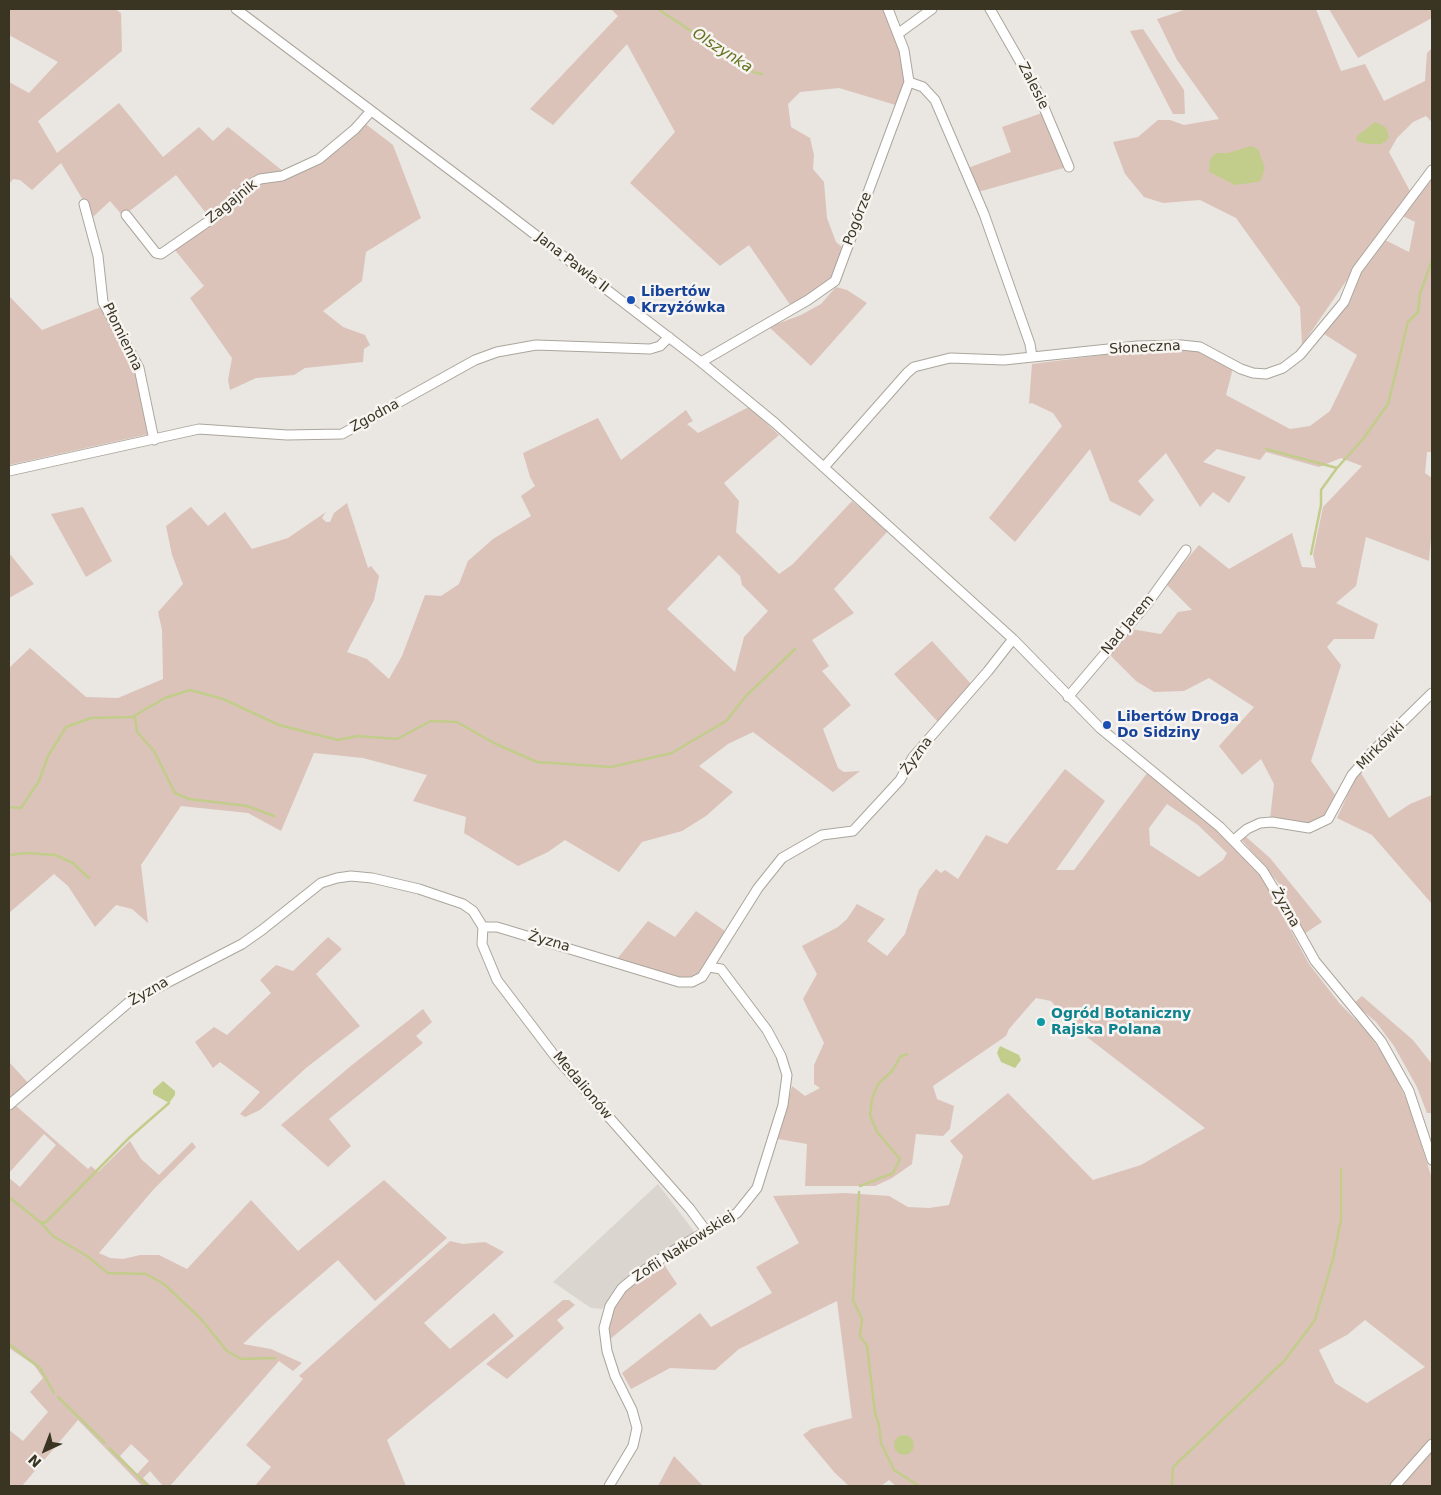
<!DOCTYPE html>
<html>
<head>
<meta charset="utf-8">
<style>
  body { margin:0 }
  #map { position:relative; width:1441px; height:1495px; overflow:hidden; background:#eae6e1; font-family:"DejaVu Sans",sans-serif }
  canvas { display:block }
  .frame { position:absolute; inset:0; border:10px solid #3a3422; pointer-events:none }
  .north { position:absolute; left:20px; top:1425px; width:50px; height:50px; -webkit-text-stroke:4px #f7f4f1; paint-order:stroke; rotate:223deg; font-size:14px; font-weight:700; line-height:20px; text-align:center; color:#3a3422 }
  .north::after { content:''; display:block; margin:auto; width:18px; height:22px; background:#3a3422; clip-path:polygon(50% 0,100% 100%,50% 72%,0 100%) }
</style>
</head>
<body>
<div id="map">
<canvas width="1441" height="1495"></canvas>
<div class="frame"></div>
<div class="north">N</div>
</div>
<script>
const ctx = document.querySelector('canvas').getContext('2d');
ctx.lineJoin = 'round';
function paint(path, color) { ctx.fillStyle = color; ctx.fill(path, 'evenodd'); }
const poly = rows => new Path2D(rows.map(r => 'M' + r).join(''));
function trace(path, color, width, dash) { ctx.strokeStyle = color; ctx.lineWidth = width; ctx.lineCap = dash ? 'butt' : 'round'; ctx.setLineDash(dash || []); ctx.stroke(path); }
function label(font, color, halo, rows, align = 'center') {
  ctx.font = font + ' "DejaVu Sans",sans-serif'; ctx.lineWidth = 5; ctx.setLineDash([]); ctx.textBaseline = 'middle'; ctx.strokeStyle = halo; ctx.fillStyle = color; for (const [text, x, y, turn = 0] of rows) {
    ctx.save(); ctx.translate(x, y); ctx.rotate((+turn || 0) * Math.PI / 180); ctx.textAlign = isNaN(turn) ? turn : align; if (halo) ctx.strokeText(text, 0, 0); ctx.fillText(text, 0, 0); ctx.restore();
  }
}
const built = poly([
  [658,1184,696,1234,611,1298,602,1309,591,1308,553,1282]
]);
const green = poly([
  [9,9,115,9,121,13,122,51,38,121,57,153,119,103,163,157,199,127,213,141,228,127,284,172,260,177,209,217,176,175,123,216,110,201,93,217,61,163,32,190,20,180,13,179,9,184,9,82,29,93,58,62,9,35],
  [611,9,885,9,903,57,905,78,899,106,839,88,800,92,788,104,791,127,810,138,814,155,813,169,824,182,827,218,836,242,843,248,835,274,815,293,791,306,749,245,720,266,630,183,675,132,627,44,553,125,530,109,618,16],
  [1187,9,1316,9,1341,71,1365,64,1384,101,1425,81,1427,53,1432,48,1432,122,1426,116,1413,122,1397,138,1389,152,1411,193,1382,229,1302,345,1300,307,1236,218,1200,200,1163,203,1144,197,1125,174,1113,142,1138,137,1158,120,1170,120,1184,125,1219,119,1177,60,1157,19],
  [1329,9,1432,9,1432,18,1358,58],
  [1143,29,1184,90,1185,114,1173,114,1130,31],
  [1042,113,1067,167,978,192,968,168,1011,152,1002,127],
  [363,122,393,145,421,218,366,252,362,281,323,311,343,327,365,335,370,345,364,349,363,362,305,368,294,375,256,378,230,390,228,380,232,358,190,298,204,286,175,250,212,222,250,188,262,181,321,161,342,147],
  [1432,177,1432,452,1427,452,1425,473,1432,478,1432,527,1429,561,1366,537,1356,586,1336,603,1378,624,1374,639,1334,639,1327,647,1341,665,1311,761,1338,799,1326,816,1311,825,1270,819,1274,784,1261,759,1242,775,1219,746,1254,707,1209,678,1184,691,1154,692,1136,681,1109,654,1131,629,1161,634,1178,612,1192,610,1166,584,1199,545,1229,569,1292,533,1302,567,1316,568,1313,555,1323,507,1362,466,1341,458,1319,467,1266,452,1260,460,1217,449,1203,462,1246,477,1229,503,1213,492,1200,507,1166,453,1138,481,1154,500,1140,516,1110,501,1090,449,1015,542,989,518,1062,426,1053,413,1032,403,1029,404,1032,364,1173,346,1197,351,1233,368,1226,395,1290,429,1310,426,1330,411,1357,355,1321,332,1360,272,1385,240,1409,252,1415,222,1401,215],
  [836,287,847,290,867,303,811,366,769,327,801,315,821,304],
  [9,296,42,330,101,307,132,362,138,377,149,434,9,465],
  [749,407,779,435,724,483,739,501,736,532,779,574,793,564,852,501,888,531,834,589,854,613,812,640,829,666,822,671,851,705,823,729,838,768,844,772,860,771,833,792,753,732,728,744,699,766,733,792,706,816,682,831,642,842,619,872,565,840,548,852,518,866,464,833,466,817,413,801,427,775,363,758,314,753,281,831,248,813,181,806,141,865,148,923,132,909,116,905,95,927,68,886,54,874,9,913,9,668,30,648,86,697,118,698,163,679,162,630,158,612,183,584,172,555,166,526,191,507,208,526,225,512,252,549,288,538,326,512,322,518,326,522,330,522,334,513,347,503,368,568,371,566,379,576,374,600,347,652,367,659,389,679,402,656,425,595,441,596,459,584,468,561,493,539,531,516,521,496,535,486,530,477,523,453,598,418,621,460,686,410,693,421,687,424,698,433],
  [719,555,740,576,742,585,768,611,744,637,735,672,667,609],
  [83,507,112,561,86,577,51,514],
  [9,553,34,584,9,598],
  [932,641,972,685,938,722,894,674],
  [1065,769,1105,801,1056,870,1074,870,1148,772,1236,846,1259,872,1309,964,1340,1004,1365,1029,1388,1061,1409,1105,1432,1179,1432,1440,1392,1486,896,1486,889,1480,881,1486,849,1486,835,1473,803,1435,811,1429,852,1418,837,1301,739,1349,715,1370,670,1368,631,1389,622,1373,700,1313,711,1327,772,1293,756,1267,799,1243,773,1196,845,1193,889,1196,908,1207,929,1208,949,1205,963,1156,950,1141,1008,1093,1093,1180,1141,1165,1205,1128,1074,1027,1051,1001,1036,998,1009,1029,1006,1036,933,1086,937,1099,954,1106,950,1129,943,1136,916,1134,912,1164,892,1178,875,1186,805,1186,807,1144,778,1139,792,1086,805,1096,820,1088,814,1084,814,1065,824,1043,803,999,817,974,802,946,838,927,847,919,857,904,885,919,867,941,887,956,905,934,919,890,936,869,941,873,945,870,958,879,986,835,1007,844],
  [1167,804,1198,825,1227,853,1223,860,1199,877,1150,845,1149,828],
  [1365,1320,1425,1367,1367,1403,1335,1383,1319,1350,1347,1335],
  [1359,770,1389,818,1410,804,1432,795,1432,904,1372,835,1337,818],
  [1245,836,1270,858,1322,922,1304,934,1282,887,1241,839],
  [696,911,725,931,699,975,680,979,617,959,648,921,675,937],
  [328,937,342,949,316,974,360,1026,306,1068,260,1110,245,1117,240,1114,260,1092,220,1062,213,1068,195,1042,214,1027,227,1035,271,993,260,980,276,965,293,971],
  [1362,996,1413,1040,1432,1064,1432,1113,1427,1113,1417,1087,1394,1046,1376,1022,1354,1003],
  [423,1009,432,1022,416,1036,423,1043,329,1119,351,1146,328,1167,281,1125,352,1065],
  [9,1058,10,1063,29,1084,9,1099],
  [15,1105,88,1169,91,1166,98,1172,130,1141,141,1159,159,1175,192,1142,196,1147,153,1190,99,1253,110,1258,123,1259,140,1255,159,1255,187,1269,251,1200,298,1251,384,1180,447,1238,375,1301,338,1260,266,1322,243,1344,271,1349,302,1363,293,1371,279,1361,170,1486,163,1486,150,1471,143,1478,151,1486,142,1486,78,1420,22,1486,9,1486,9,1430,23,1441,48,1412,30,1392,43,1378,34,1365,9,1348,9,1178,20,1187,56,1145,44,1134,9,1173,9,1110],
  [131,1444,149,1461,137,1474,120,1456],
  [450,1241,463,1244,485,1242,504,1252,424,1323,450,1349,494,1313,514,1336,387,1440,406,1486,255,1486,271,1467,246,1445,303,1379,299,1376],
  [663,1263,677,1284,609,1340,608,1325,618,1300,625,1290],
  [563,1300,569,1300,575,1305,557,1320,564,1328,507,1379,486,1364],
  [1432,1448,1432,1486,1399,1486],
  [674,1456,702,1485,703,1486,658,1486]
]);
const water = poly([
  [1375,122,1384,126,1387,130,1389,137,1386,141,1381,144,1368,144,1356,141,1357,136],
  [1251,146,1258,149,1265,168,1261,180,1257,182,1235,185,1209,172,1210,159,1216,153,1228,153],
  [1000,1046,1019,1055,1021,1060,1015,1068,1001,1062,997,1053],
  [163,1081,175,1091,175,1095,169,1103,153,1094,153,1090],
  '894 1445a10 10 0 1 1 20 0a10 10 0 1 1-20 0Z'
]);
const stream = poly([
  [658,9,753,72,762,74],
  [1266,449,1337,468],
  [1311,554,1321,505,1321,490,1337,468,1363,439,1388,404,1408,322,1418,312,1420,294,1432,260],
  [135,716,137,732,154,751,175,793,189,799,247,806,274,816],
  [9,807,21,808,39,781,48,756,66,727,91,718,132,717,165,698,190,690,223,699,279,725,338,740,357,736,397,739,431,721,457,722,496,744,537,762,611,767,672,753,726,721,746,696,795,649],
  [9,855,27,853,55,855,73,863,89,878],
  [860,1186,893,1173,900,1159,877,1132,870,1115,872,1099,878,1084,893,1070,900,1057,907,1054],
  [859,1192,853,1300,862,1319,860,1336,867,1346,875,1413,879,1425,881,1443,894,1470,919,1486],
  [9,1197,40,1222,53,1236,87,1256,108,1273,146,1274,164,1284,200,1318,227,1351,241,1359,275,1358],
  [41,1222,45,1223,129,1138,169,1103],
  [9,1344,40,1368,54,1393],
  [58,1397,105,1443],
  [109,1448,148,1486],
  [1172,1486,1173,1467,1284,1361,1315,1320,1333,1259,1341,1220,1341,1169]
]);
const minor = poly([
  [236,9,490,200,701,362,775,423,1013,639,1100,728,1220,827,1263,871,1283,904,1315,961,1381,1041,1409,1091,1432,1160],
  [990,9,1037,91,1069,167],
  [899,33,932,9],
  [909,82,923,87,935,100,984,214,1030,344,1032,357],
  [84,204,98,256,103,302,139,368,154,440],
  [126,215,156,253,161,254,219,214,249,185,260,179,282,176,319,159,355,129,371,111],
  [701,362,808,300,835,281,909,82,904,50,888,9],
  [825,466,907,373,914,367,950,358,1004,360,1137,346,1181,345,1200,347,1241,369,1253,373,1266,374,1283,368,1300,355,1344,302,1357,270,1432,170],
  [9,471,199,429,287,435,342,434,475,360,497,352,536,345,650,349,660,346,669,337],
  [1068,697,1147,604,1186,550],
  [1234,840,1247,829,1260,823,1272,822,1309,828,1328,819,1352,775,1374,750,1432,693],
  [483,927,482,944,497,980,554,1055,690,1209,707,1232],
  [9,1105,128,1003,242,944,262,930,321,883,337,878,351,876,372,878,419,889,463,904,473,911,483,927,497,927,679,982,692,982,702,977,758,888,782,858,822,835,853,831,900,780,913,757,988,671,1013,639],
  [609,1486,633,1446,637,1428,632,1410,615,1376,607,1351,604,1328,610,1306,622,1288,638,1275,666,1255,737,1213,757,1188,783,1105,787,1075,781,1056,767,1030,721,969,709,967],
  [1395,1486,1432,1444]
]);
const markers = [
  [631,300,5,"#1a4fb4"],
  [1107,725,5,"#1a4fb4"],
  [1041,1022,5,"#0f9aa8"]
];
const streetNames = [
  ["Zalesie",1033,86,63],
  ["Zagajnik",232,202,-39],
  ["Pogórze",858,219,-69],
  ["Jana Pawła II",572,263,38],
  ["Płomienna",122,337,64],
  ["Słoneczna",1145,348,-3],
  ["Zgodna",375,416,-29],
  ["Nad Jarem",1128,625,-50],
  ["Mirkówki",1381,746,-45],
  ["Żyzna",917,756,-54],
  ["Żyzna",1285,908,60],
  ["Żyzna",549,942,16],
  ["Żyzna",149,992,-30],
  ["Medalionów",582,1086,50],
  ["Zofii Nałkowskiej",684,1247,-33]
];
const transitNames = [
  ["Libertów",641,292],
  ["Krzyżówka",641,308],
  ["Libertów Droga",1117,717],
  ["Do Sidziny",1117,733]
];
const cultureNames = [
  ["Ogród Botaniczny",1051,1014],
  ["Rajska Polana",1051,1030]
];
const waterNames = [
  ["Olszynka",722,51,33]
];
paint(built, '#dad5cf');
paint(green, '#dbc3ba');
paint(water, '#c2cd8b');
trace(stream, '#c2cd8b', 2.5);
trace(minor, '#aba69c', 11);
trace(minor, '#fff', 9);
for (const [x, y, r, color] of markers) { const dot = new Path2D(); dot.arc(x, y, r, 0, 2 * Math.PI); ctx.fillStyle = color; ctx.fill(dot); trace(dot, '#f7f4f1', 2); }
label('14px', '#3a3422', '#f7f4f1', streetNames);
label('bold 14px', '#164399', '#f7f4f1', transitNames, 'left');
label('bold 14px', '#0d838f', '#f7f4f1', cultureNames, 'left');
label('italic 15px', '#647220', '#f7f4f1', waterNames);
</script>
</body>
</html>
